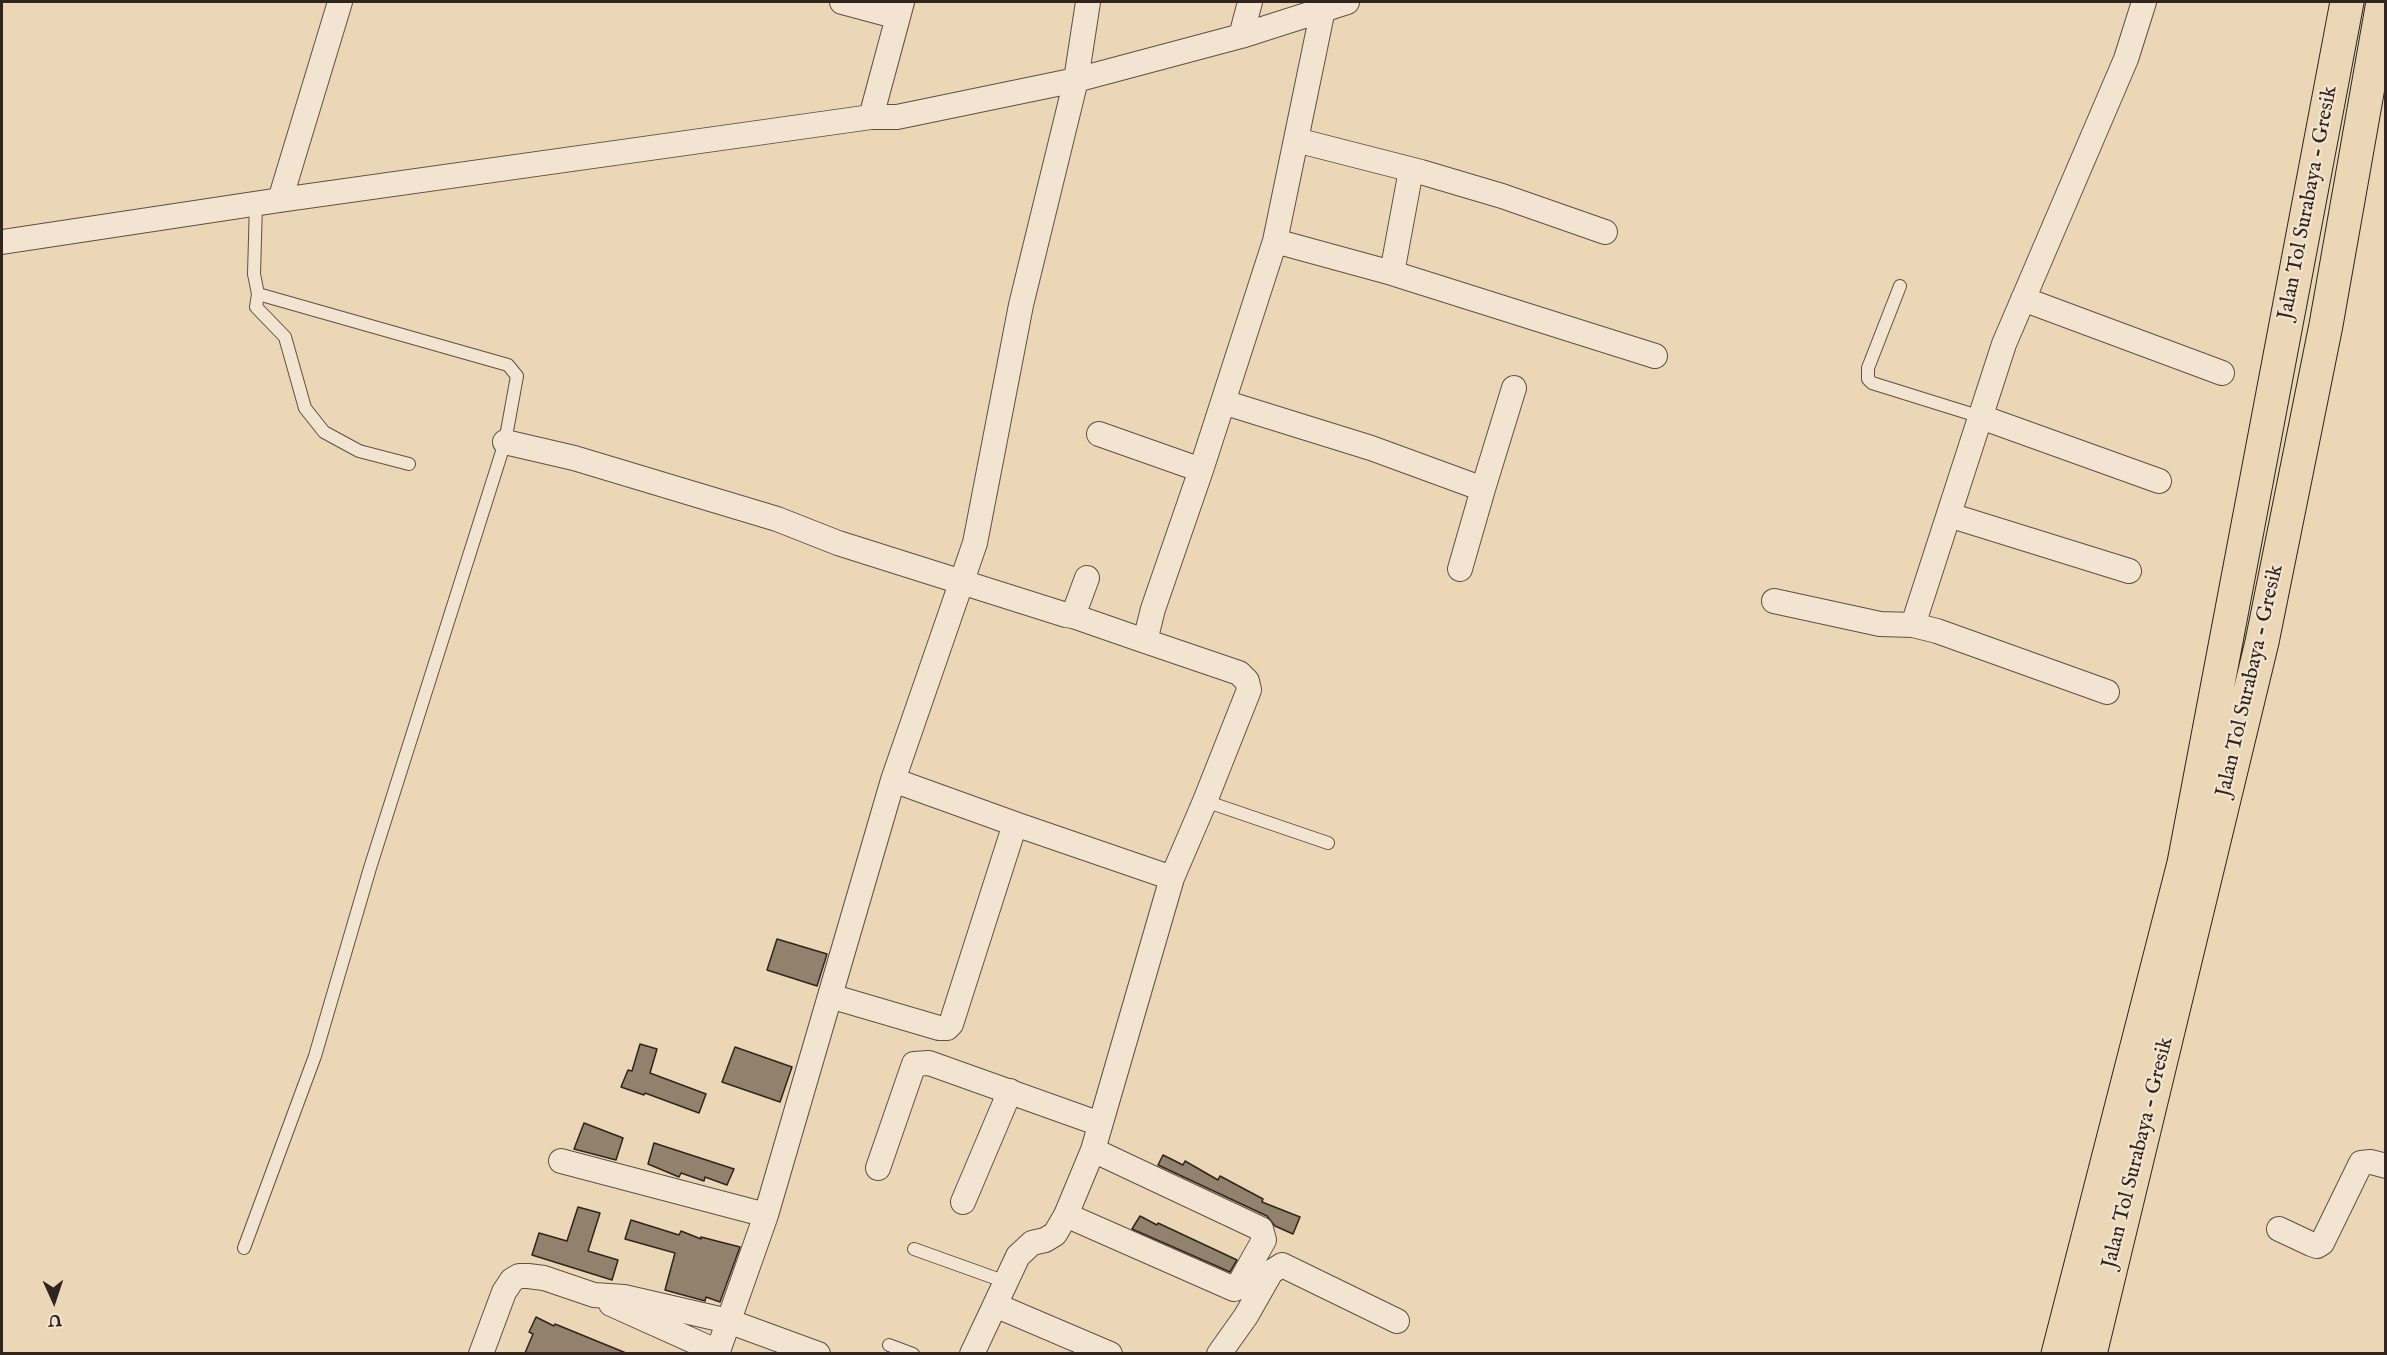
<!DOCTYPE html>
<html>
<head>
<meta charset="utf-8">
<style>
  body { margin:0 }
  #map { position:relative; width:2387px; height:1355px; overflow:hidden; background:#ebd6b6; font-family:"IM FELL English",serif }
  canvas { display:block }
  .frame { position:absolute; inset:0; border:3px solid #31241e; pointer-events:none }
  .north { position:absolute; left:24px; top:1271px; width:60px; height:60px; -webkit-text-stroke:4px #f2e4d0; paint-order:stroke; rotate:177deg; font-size:16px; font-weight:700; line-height:24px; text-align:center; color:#31241e }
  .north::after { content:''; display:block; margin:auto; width:21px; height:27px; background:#31241e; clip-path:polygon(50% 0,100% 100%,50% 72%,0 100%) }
</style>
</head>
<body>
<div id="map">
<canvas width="2387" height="1355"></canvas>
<div class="frame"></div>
<div class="north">U</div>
</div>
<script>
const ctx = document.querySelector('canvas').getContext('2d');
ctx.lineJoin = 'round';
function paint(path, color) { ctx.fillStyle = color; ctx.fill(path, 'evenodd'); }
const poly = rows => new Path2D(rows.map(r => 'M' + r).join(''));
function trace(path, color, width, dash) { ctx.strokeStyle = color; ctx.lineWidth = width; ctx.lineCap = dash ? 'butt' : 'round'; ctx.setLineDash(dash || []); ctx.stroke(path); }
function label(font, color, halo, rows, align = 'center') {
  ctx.font = font + ' "IM FELL English",serif'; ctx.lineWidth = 4.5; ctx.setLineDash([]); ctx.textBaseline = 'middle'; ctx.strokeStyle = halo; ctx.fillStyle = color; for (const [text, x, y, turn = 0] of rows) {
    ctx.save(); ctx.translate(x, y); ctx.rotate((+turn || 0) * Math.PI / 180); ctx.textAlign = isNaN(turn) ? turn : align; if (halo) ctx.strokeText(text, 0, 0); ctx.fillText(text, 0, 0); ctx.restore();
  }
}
const building = poly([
  [777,939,827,954,817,986,767,970,777,939],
  [640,1044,657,1049,650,1073,706,1094,699,1113,645,1093,644,1095,621,1087,628,1070,632,1071,640,1044],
  [735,1047,792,1067,780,1102,722,1082,735,1047],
  [584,1123,623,1138,616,1160,574,1149,584,1123],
  [654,1143,734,1169,727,1185,705,1177,704,1181,681,1173,679,1177,648,1164,654,1143],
  [1163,1155,1183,1165,1185,1161,1218,1180,1220,1176,1263,1199,1262,1202,1300,1217,1293,1234,1275,1226,1267,1216,1158,1165,1163,1155],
  [578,1207,600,1213,588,1251,618,1260,612,1280,532,1255,539,1233,567,1241,578,1207],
  [1140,1216,1157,1225,1158,1223,1237,1260,1230,1272,1132,1229,1140,1216],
  [631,1220,679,1235,681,1231,701,1239,701,1237,740,1247,720,1302,706,1297,705,1301,665,1290,675,1253,625,1239,631,1220],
  [536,1317,554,1326,555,1324,626,1353,525,1353,533,1334,529,1332,536,1317]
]);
const service = poly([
  [256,203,254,274,258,294,256,307,285,337,305,408,324,432,359,451,409,464],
  [1900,286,1868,368,1868,379,1872,383,1981,417],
  [1205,801,1328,843],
  [244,1248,315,1056,370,868,505,442,517,376,508,365,258,294],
  [914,1249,1006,1282],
  [889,1345,913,1354]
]);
const minor = poly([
  [842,2,898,17],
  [1241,36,1250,2],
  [871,117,902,2],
  [1296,140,1421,172,1502,196,1605,232],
  [280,200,340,2],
  [1275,241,1392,273,1655,356],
  [2,242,280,200,871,117,897,117,1076,80,1241,36,1347,2],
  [1392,273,1411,170],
  [2023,299,2222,373],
  [1223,402,1371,448,1483,489,1514,388],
  [1981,417,2159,481],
  [1099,434,1201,470],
  [505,442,574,458,777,519,838,543,1066,615,1073,616,1087,578],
  [1949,515,2129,571],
  [1460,569,1483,489],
  [1774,601,1880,624,1913,625],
  [1073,616,1145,641],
  [2107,692,1937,631,1913,625,2004,344,2126,59,2144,2],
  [893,780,1015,824],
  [830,996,939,1028,947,1028,951,1024,1015,824,1172,878],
  [561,1161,766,1215],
  [878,1168,914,1064,929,1063,1100,1124],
  [963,1202,1010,1091],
  [1066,1215,1234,1289,1237,1288,1264,1240,1261,1229,1093,1150,1172,878,1205,801,1249,690,1247,681,1239,673,1145,641,1153,609,1201,470,1275,241,1323,9],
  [2279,1229,2311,1244,2317,1246,2322,1243,2361,1163,2371,1162,2386,1166],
  [611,1304,718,1352],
  [995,1305,1110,1354],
  [481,1354,504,1292,512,1280,519,1276,528,1276,544,1278,594,1295,624,1297,728,1321,818,1354],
  [717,1354,766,1215,893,780,975,543,1021,305,1076,80,1088,2],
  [972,1354,1018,1256,1032,1243,1045,1240,1055,1234,1066,1215,1093,1150],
  [1219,1354,1246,1316,1271,1272,1282,1265,1397,1321]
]);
const motorway = poly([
  [2058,1354,2184,863,2347,2],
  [2090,1354,2262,642,2326,325,2383,2]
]);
const streetNames = [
  ["Jalan Tol Surabaya - Gresik",2309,203,-79],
  ["Jalan Tol Surabaya - Gresik",2251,681,-77],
  ["Jalan Tol Surabaya - Gresik",2139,1153,-76]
];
paint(building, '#92816d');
trace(building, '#31241e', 1.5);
trace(service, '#605044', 14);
trace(minor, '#605044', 26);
trace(motorway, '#31241e', 35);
trace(service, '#f2e4d0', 12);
trace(minor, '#f2e4d0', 24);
trace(motorway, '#ebd6b6', 33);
label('21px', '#31241e', '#f2e4d0', streetNames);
</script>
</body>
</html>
